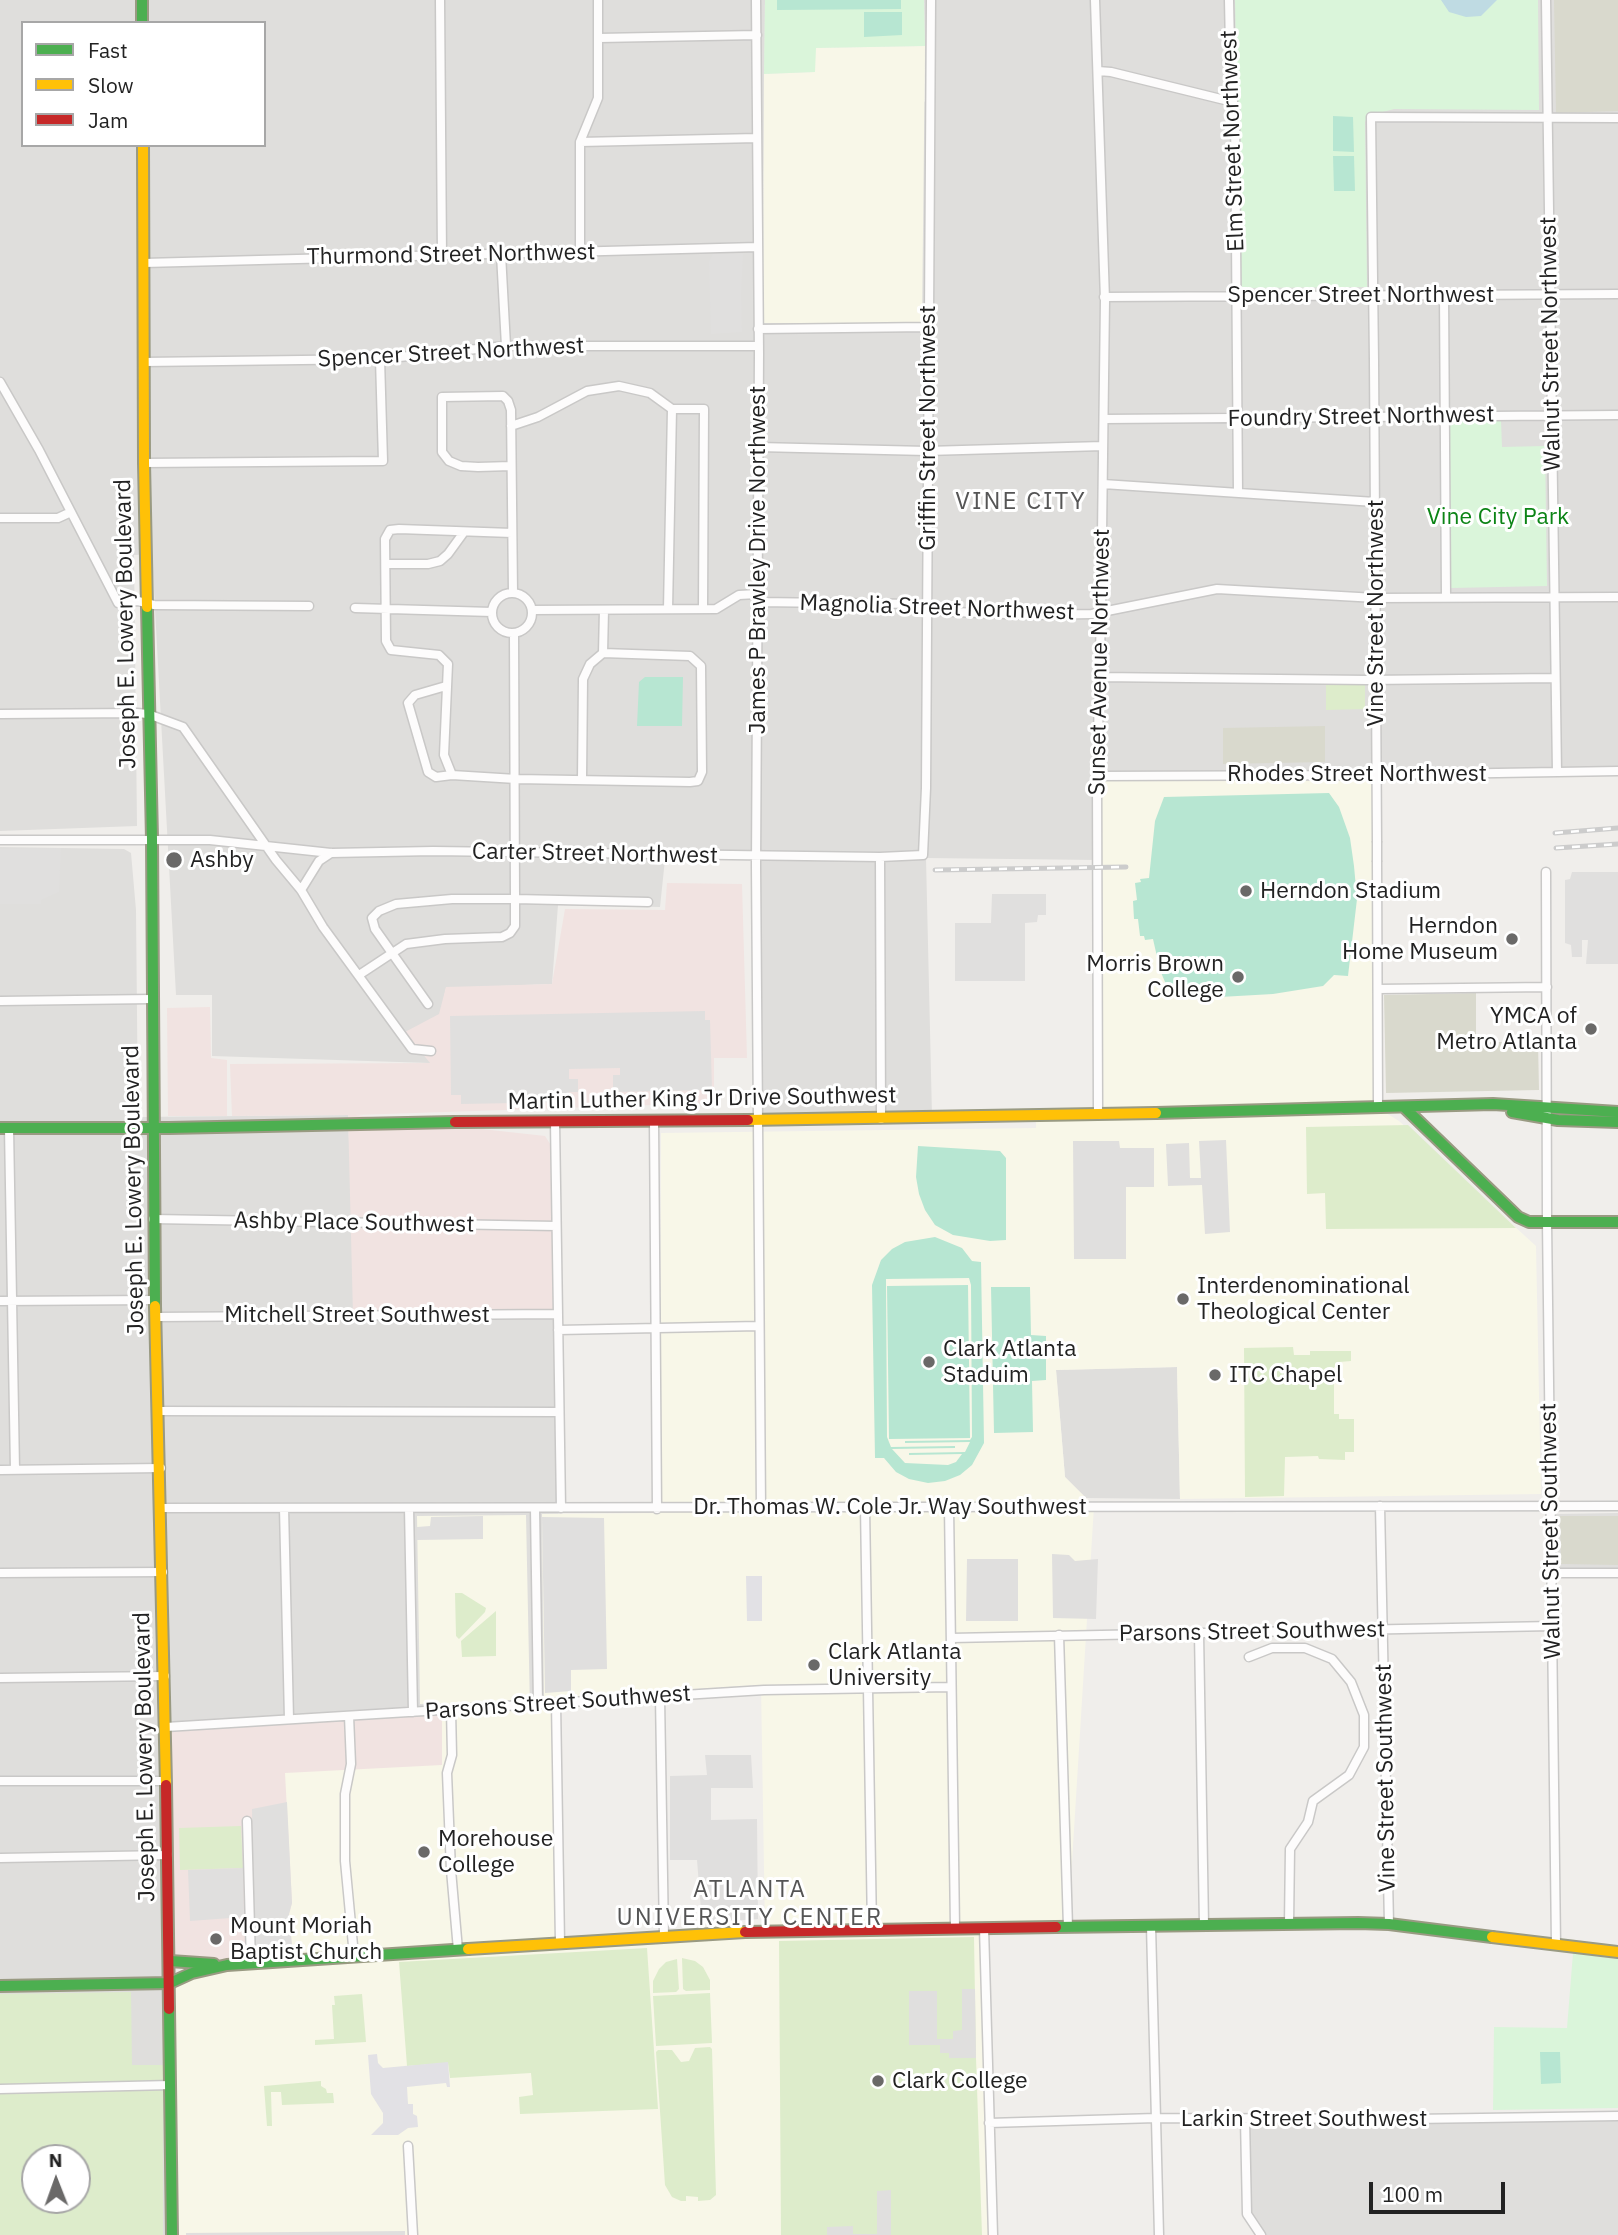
<!DOCTYPE html>
<html>
<head>
<meta charset="utf-8">
<style>
  body { margin:0 }
  #map { position:relative; width:1618px; height:2235px; overflow:hidden; background:#f0eeeb; font-family:"IBM Plex Sans",sans-serif }
  canvas { display:block }
  .legend { position:absolute; left:21px; top:21px; width:245px; height:126px; box-sizing:border-box; background:#fff; border:2px solid #a7a7a7; margin:0; padding:9px 12px; list-style:none; font-size:21px; color:#222 }
  .legend li { display:flex; align-items:center; gap:14px; height:35px }
  .legend b { width:35px; border:2px solid #a7a7a7 }
  .north { position:absolute; left:21px; top:2144px; width:70px; height:70px; box-sizing:border-box; background:#fff; border:2px solid #a7a7a7; border-radius:50%; rotate:359deg; font-size:19px; font-weight:700; line-height:28px; text-align:center; color:#222 }
  .north::after { content:''; display:block; margin:auto; width:24px; height:32px; background:#6a6968; clip-path:polygon(50% 0,100% 100%,50% 72%,0 100%) }
  .scale { position:absolute; left:1369px; top:2182px; width:136px; height:32px; box-sizing:border-box; border:4px solid #222; border-top:0; padding-left:9px; font-size:21px; line-height:24px; white-space:nowrap; color:#222; -webkit-text-stroke:5px #fff; paint-order:stroke }
</style>
</head>
<body>
<div id="map">
<canvas width="1618" height="2235"></canvas>
<ul class="legend">
<li><b style="height:9px;background:#4caf50"></b>Fast</li>
<li><b style="height:9px;background:#ffc107"></b>Slow</li>
<li><b style="height:9px;background:#c62828"></b>Jam</li>
</ul>
<div class="north">N</div>
<div class="scale">100 m</div>
</div>
<script>
const ctx = document.querySelector('canvas').getContext('2d');
ctx.lineJoin = 'round';
function paint(path, color) { ctx.fillStyle = color; ctx.fill(path, 'evenodd'); }
const poly = rows => new Path2D(rows.map(r => 'M' + r).join(''));
function trace(path, color, width, dash) { ctx.strokeStyle = color; ctx.lineWidth = width; ctx.lineCap = dash ? 'butt' : 'round'; ctx.setLineDash(dash || []); ctx.stroke(path); }
function label(font, color, halo, rows, align = 'center') {
  ctx.font = font + ' "IBM Plex Sans",sans-serif'; ctx.lineWidth = 6; ctx.setLineDash([]); ctx.textBaseline = 'middle'; ctx.strokeStyle = halo; ctx.fillStyle = color; for (const [text, x, y, turn = 0] of rows) {
    ctx.save(); ctx.translate(x, y); ctx.rotate((+turn || 0) * Math.PI / 180); ctx.textAlign = isNaN(turn) ? turn : align; if (halo) ctx.strokeText(text, 0, 0); ctx.fillText(text, 0, 0); ctx.restore();
  }
}
const residential = poly([
  [0,0,765,0,763,322,925,101,924,0,1618,0,1618,773,1097,776,1097,860,926,858,932,1116,760,1120,759,851,666,850,660,907,558,905,552,984,446,988,430,1063,212,1056,212,995,176,995,152,554,134,555,137,826,0,831],
  [23,23,264,23,264,145,23,145],
  [0,847,124,849,131,853,136,910,138,1117,348,1115,349,1141,556,1309,561,1698,168,1728,173,2235,0,2235],
  [35,2158,77,2158,77,2200,35,2200],
  [1177,1367,1180,1499,1086,1498,1065,1477,1056,1370],
  [1618,1513,1618,1569,1559,1569,1555,1514],
  [1618,2114,1618,2235,1263,2235,1251,2217,1245,2117]
]);
const commercial = poly([
  [667,883,742,884,747,1058,714,1058,714,1103,355,1115,545,1136,554,1150,556,1309,353,1315,348,1115,232,1116,230,1064,430,1063,405,1032,439,1014,446,987,552,984,565,909,665,910],
  [210,1007,211,1058,227,1060,227,1116,168,1116,167,1008],
  [561,1698,563,1944,250,1961,168,1970,167,1728]
]);
const education = poly([
  [925,46,922,323,763,323,764,74,814,72,815,48],
  [1377,775,1378,1108,1399,1121,1536,1246,1541,1494,1180,1499,1177,1367,1056,1370,1065,1477,1094,1506,1068,1927,987,1930,993,2235,173,2235,170,1983,192,1973,293,1961,289,1914,292,1903,285,1773,442,1765,442,1703,420,1704,417,1516,526,1515,530,1710,553,1709,564,1943,765,1931,761,1685,544,1698,542,1514,660,1513,661,1133,1036,1128,1036,1116,1098,1115,1097,776]
]);
const construction = poly([
  [1554,0,1618,0,1618,111,1556,113],
  [1325,726,1325,762,1223,764,1223,728],
  [1476,993,1476,1042,1538,1042,1539,1090,1386,1093,1384,995],
  [1560,1516,1618,1516,1618,1565,1561,1564]
]);
const grass = poly([
  [1365,683,1365,709,1326,710,1326,684],
  [1408,1125,1516,1228,1326,1229,1325,1193,1307,1194,1306,1127],
  [1293,1347,1294,1355,1310,1355,1310,1351,1351,1351,1351,1361,1339,1362,1338,1366,1334,1367,1334,1414,1339,1414,1339,1419,1354,1419,1354,1452,1345,1452,1345,1460,1319,1459,1318,1456,1285,1457,1284,1496,1245,1497,1244,1348],
  [455,1593,462,1593,486,1608,485,1612,459,1639,456,1636],
  [496,1611,496,1656,462,1657,461,1641],
  [241,1826,243,1868,180,1870,179,1828],
  [974,1937,976,2058,982,2235,781,2235,779,1941],
  [647,1948,658,2109,520,2114,519,2097,533,2095,531,2073,450,2078,448,2063,407,2066,399,1962],
  [682,1958,695,1961,703,1967,710,1980,710,1990,686,1991,683,1989],
  [677,1959,679,1989,676,1992,653,1993,653,1981,659,1969,666,1962],
  [131,1992,132,2065,163,2065,163,2235,0,2235,0,1994],
  [35,2158,77,2158,77,2200,35,2200],
  [710,1993,712,2043,656,2046,653,1996],
  [362,1994,366,2042,315,2045,315,2040,334,2039,332,2005,335,2005,334,1996],
  [710,2047,712,2049,716,2195,710,2200,698,2201,698,2197,686,2196,686,2201,681,2201,672,2197,665,2185,656,2052,658,2050,672,2050,681,2062,689,2061,695,2048],
  [321,2081,321,2086,326,2089,327,2093,333,2093,334,2103,282,2105,281,2092,271,2092,272,2126,267,2126,264,2086]
]);
const park = poly([
  [765,0,924,0,925,46,816,48,815,72,764,74],
  [1235,0,1538,0,1539,110,1394,109,1368,116,1365,122,1367,287,1240,288,1240,112,1237,93],
  [1449,421,1501,421,1502,447,1545,446,1547,586,1451,588],
  [1573,1953,1618,1959,1618,2108,1493,2110,1494,2027,1567,2028]
]);
const pitch = poly([
  [777,0,901,0,901,9,777,10],
  [864,12,902,12,902,35,864,37],
  [1333,116,1353,117,1354,152,1333,151],
  [1333,156,1354,156,1355,191,1334,191],
  [645,677,683,677,682,726,637,726,639,682],
  [1329,793,1339,807,1350,838,1354,866,1357,899,1348,976,1334,975,1323,986,1273,994,1220,997,1170,994,1160,970,1153,939,1145,940,1144,936,1140,936,1138,919,1134,919,1133,901,1137,900,1135,883,1141,882,1140,879,1149,878,1155,821,1164,797],
  [918,1146,1000,1151,1006,1158,1006,1240,990,1241,953,1235,935,1225,925,1210,919,1194,916,1177],
  [935,1237,962,1248,972,1261,981,1262,984,1443,972,1465,960,1475,945,1481,928,1483,909,1479,896,1472,884,1458,875,1458,872,1285,881,1260,892,1249,905,1242],
  [969,1278,971,1285,972,1437,970,1440,905,1441,905,1443,970,1442,965,1452,909,1453,909,1455,962,1454,956,1462,948,1465,905,1463,892,1449,955,1448,955,1446,891,1447,887,1437,886,1279],
  [968,1285,970,1438,889,1439,887,1286],
  [991,1287,1030,1287,1031,1335,1046,1336,1046,1380,1032,1381,1033,1432,994,1433],
  [1540,2052,1560,2052,1561,2083,1541,2084]
]);
const parking = poly([
  [713,254,743,254,741,295,742,332,711,334,709,262],
  [61,848,59,892,41,900,41,904,0,904,0,849],
  [1572,872,1618,872,1618,964,1586,964,1588,940,1582,940,1582,957,1572,957,1571,945,1565,943,1565,880,1570,879],
  [992,894,1046,894,1046,915,1038,915,1037,922,1025,923,1025,981,955,981,955,923,991,923],
  [705,1011,705,1020,710,1020,712,1090,613,1092,613,1075,620,1075,620,1068,569,1069,569,1079,578,1079,578,1092,569,1092,569,1102,461,1104,461,1095,451,1095,450,1016],
  [1226,1140,1230,1232,1205,1234,1202,1185,1168,1186,1166,1144,1189,1143,1190,1178,1201,1178,1199,1141],
  [1073,1141,1119,1141,1120,1148,1154,1148,1154,1187,1126,1187,1126,1259,1074,1259],
  [483,1516,483,1539,417,1540,417,1527,430,1526,431,1517],
  [542,1517,604,1518,607,1669,571,1670,571,1691,545,1693],
  [1052,1554,1069,1555,1075,1561,1098,1559,1096,1619,1053,1618],
  [967,1559,1018,1559,1018,1621,966,1621],
  [705,1755,751,1755,753,1788,711,1788,711,1820,757,1819,758,1919,702,1923,697,1860,670,1860,670,1776,707,1775],
  [287,1802,292,1903,289,1914,292,1945,254,1948,252,1809],
  [243,1868,244,1917,190,1921,188,1870],
  [962,1989,975,1989,976,2058,949,2058,949,2053,940,2053,940,2045,909,2045,909,1991,937,1991,937,2039,953,2039,953,2031,962,2030],
  [891,2190,891,2235,827,2235,827,2227,853,2226,853,2234,877,2234,877,2191],
  [405,2231,405,2235,186,2235,186,2233]
]);
const plaza = poly([
  [746,1576,762,1576,762,1621,747,1621],
  [377,2054,378,2063,383,2068,448,2062,450,2087,447,2087,446,2083,407,2087,408,2104,413,2104,413,2114,417,2116,418,2127,408,2128,398,2135,371,2135,383,2123,383,2113,371,2094,368,2055]
]);
const water = poly([
  [1441,0,1497,0,1481,16,1466,17,1449,12]
]);
const street = poly([
  [440,0,442,256],
  [756,0,759,353,756,865,761,1508],
  [1095,0,1105,300,1101,612,1097,776,1098,1115],
  [1229,0,1231,95,1235,110,1238,493],
  [1546,0,1557,772],
  [599,38,757,35],
  [1098,71,1111,72,1233,102],
  [580,142,757,138],
  [580,252,580,142,598,98,598,0],
  [501,254,506,346],
  [144,263,758,247],
  [1444,295,1446,597],
  [1104,297,1618,294],
  [758,329,928,327],
  [144,362,380,359,506,346,759,346],
  [0,382,39,450,118,603,138,601,154,605,309,606],
  [672,409,704,409,703,609],
  [1104,419,1618,415],
  [511,426,538,417,587,391,619,386,650,393,672,409],
  [758,447,927,451,1103,446],
  [144,463,383,461,380,359],
  [511,466,478,467,461,466,449,461,442,452,442,397,503,396,508,401,511,410,513,593],
  [1103,484,1375,502],
  [0,518,58,518,71,512],
  [512,533,399,529,390,530,385,539,386,641,391,650,439,655,448,664,444,755,452,775,516,779,690,782,698,781,702,772,701,666,690,656,603,653],
  [386,564,428,564,440,561,448,554,464,532],
  '492 613a20 20 0 1 1 40 0a20 20 0 1 1-40 0Z',
  [757,602,918,604,933,610,954,612,1032,615,1092,614,1217,589,1376,598,1618,597],
  [355,608,492,612],
  [668,609,672,409],
  [532,610,716,609,739,595,757,594],
  [1099,677,1368,680,1555,678],
  [446,686,415,695,408,703,428,772,436,777,452,775],
  [0,714,137,713,148,714,183,727,276,860,301,890,323,927,412,1049,431,1051],
  [1097,776,1377,775,1618,771],
  [582,779,583,679,590,664,603,653,604,610],
  [0,840,210,840,331,853,433,851,880,857,923,855,926,788,931,0],
  [1377,841,1374,361,1371,117,1618,118],
  [880,857,881,1119],
  [1377,862,1378,1108],
  [1546,872,1547,1222,1556,1944],
  [301,890,319,861,331,853],
  [359,975,406,944,445,939,502,937,510,933,515,926,515,899,648,902],
  [1378,989,1547,987],
  [0,1001,152,999],
  [428,1004,375,929,372,918,379,911,396,904,452,899,515,899,514,634],
  [654,1121,657,1509],
  [555,1122,561,1508],
  [9,1128,15,1470],
  [153,1219,556,1226],
  [0,1301,155,1300],
  [157,1317,558,1314],
  [558,1330,759,1326],
  [160,1411,559,1412],
  [0,1470,161,1468],
  [1380,1506,1389,1924],
  [865,1507,872,1929],
  [949,1507,955,1928],
  [161,1508,1618,1506],
  [284,1508,289,1719],
  [409,1508,413,1712],
  [535,1508,538,1704],
  [0,1573,163,1572],
  [1551,1573,1618,1573],
  [1199,1633,1204,1925],
  [1059,1635,1068,1927],
  [951,1638,1552,1626],
  [1249,1657,1272,1648,1305,1648,1332,1659,1351,1682,1364,1715,1364,1747,1349,1775,1313,1801,1308,1822,1290,1849,1289,1924],
  [0,1678,165,1676],
  [660,1697,664,1937],
  [556,1703,560,1943],
  [451,1710,452,1755,447,1773,451,1870,458,1950],
  [349,1716,351,1764,345,1794,345,1861,354,1956],
  [166,1727,764,1690,951,1687],
  [0,1781,167,1781],
  [247,1821,251,1963],
  [0,1858,168,1855],
  [1151,1926,1159,2235],
  [984,1928,993,2235],
  [0,2089,171,2085],
  [1245,2119,1247,2214,1261,2235],
  [989,2123,1156,2118,1413,2119,1618,2116],
  [408,2146,413,2235]
]);
const fast = poly([
  [142,0,142,23],
  [147,607,152,839,155,1306],
  [1405,1108,1518,1217,1529,1222,1618,1222],
  [1512,1112,1558,1120,1618,1122],
  [1156,1113,1493,1104,1618,1112],
  [0,1128,169,1128,455,1122],
  [1056,1927,1358,1923,1389,1924,1492,1937],
  [170,1961,214,1964],
  [0,1986,170,1983,192,1973,227,1965,468,1949],
  [169,2009,172,2235]
]);
const slow = poly([
  [143,145,144,463,147,607],
  [748,1120,1156,1113],
  [155,1306,166,1785],
  [1492,1937,1618,1952],
  [468,1949,745,1932]
]);
const jam = poly([
  [455,1122,748,1120],
  [166,1785,169,2009],
  [745,1932,1056,1927]
]);
const rail = poly([
  [1555,833,1618,828],
  [1556,848,1618,844],
  [935,870,1126,867]
]);
const streetBridge = poly([
  [1377,841,1377,862]
]);
const markers = [
  [174,860,9,"#6a6968"],
  [1246,891,7,"#6a6968"],
  [1512,939,7,"#6a6968"],
  [1238,977,7,"#6a6968"],
  [1591,1029,7,"#6a6968"],
  [1183,1299,7,"#6a6968"],
  [929,1362,7,"#6a6968"],
  [1215,1375,7,"#6a6968"],
  [814,1665,7,"#6a6968"],
  [424,1852,7,"#6a6968"],
  [216,1939,7,"#6a6968"],
  [878,2081,7,"#6a6968"]
];
const streetNames = [
  ["Elm Street Northwest",1233,141,-92],
  ["Thurmond Street Northwest",451,255,-1],
  ["Spencer Street Northwest",1361,295],
  ["Walnut Street Northwest",1551,344,-91],
  ["Spencer Street Northwest",451,353,-3],
  ["Foundry Street Northwest",1361,417,-1],
  ["Griffin Street Northwest",928,428,-90],
  ["James P Brawley Drive Northwest",758,560,-90],
  ["Magnolia Street Northwest",937,608,2],
  ["Vine Street Northwest",1376,613,-90],
  ["Joseph E. Lowery Boulevard",126,624,-91],
  ["Sunset Avenue Northwest",1100,662,-89],
  ["Rhodes Street Northwest",1357,774],
  ["Carter Street Northwest",595,854,1],
  ["Martin Luther King Jr Drive Southwest",702,1099,-1],
  ["Joseph E. Lowery Boulevard",134,1190,-91],
  ["Ashby Place Southwest",354,1223,1],
  ["Mitchell Street Southwest",357,1315],
  ["Dr. Thomas W. Cole Jr. Way Southwest",890,1507],
  ["Walnut Street Southwest",1551,1531,-91],
  ["Parsons Street Southwest",1252,1632,-1],
  ["Parsons Street Southwest",558,1703,-4],
  ["Joseph E. Lowery Boulevard",145,1757,-91],
  ["Vine Street Southwest",1386,1778,-91],
  ["Larkin Street Southwest",1304,2119]
];
const parkNames = [
  ["Vine City Park",1498,517]
];
const poiNames = [
  ["Ashby",190,860],
  ["Herndon Stadium",1260,891],
  ["Herndon",1498,926,"right"],
  ["Home Museum",1498,952,"right"],
  ["Morris Brown",1224,964,"right"],
  ["College",1224,990,"right"],
  ["YMCA of",1577,1016,"right"],
  ["Metro Atlanta",1577,1042,"right"],
  ["Interdenominational",1197,1286],
  ["Theological Center",1197,1312],
  ["Clark Atlanta",943,1349],
  ["Staduim",943,1375],
  ["ITC Chapel",1229,1375],
  ["Clark Atlanta",828,1652],
  ["University",828,1678],
  ["Morehouse",438,1839],
  ["College",438,1865],
  ["Mount Moriah",230,1926],
  ["Baptist Church",230,1952],
  ["Clark College",892,2081]
];
const neighbourhoodNames = [
  ["VINE CITY",1021,502],
  ["ATLANTA",750,1890],
  ["UNIVERSITY CENTER",750,1918]
];
paint(residential, '#dfdedc');
paint(commercial, '#f1e3e1');
paint(education, '#f8f7e8');
paint(construction, '#d9d9cd');
paint(grass, '#ddeccb');
paint(park, '#daf5da');
paint(pitch, '#b7e6d2');
paint(parking, '#e0dfde');
paint(plaza, '#e2e1e5');
paint(water, '#bfdbe3');
trace(street, '#c9c8c7', 11);
trace(fast, '#999a82', 14);
trace(slow, '#999a82', 14);
trace(jam, '#999a82', 14);
trace(street, '#fdfcfc', 8);
trace(fast, '#4caf50', 10);
trace(slow, '#ffc107', 10);
trace(jam, '#c62828', 10);
trace(rail, '#ccc', 5);
trace(rail, '#fff', 2.5, [8]);
trace(streetBridge, '#c9c8c7', 11, []);
trace(streetBridge, '#fdfcfc', 8);
for (const [x, y, r, color] of markers) { const dot = new Path2D(); dot.arc(x, y, r, 0, 2 * Math.PI); ctx.fillStyle = color; ctx.fill(dot); trace(dot, '#fff', 2.5); }
label('23px', '#222', '#fff', streetNames);
label('23px', '#0c8416', '#fff', parkNames);
label('23px', '#222', '#fff', poiNames, 'left');
ctx.letterSpacing = '2px';
label('24px', '#555', '#fff', neighbourhoodNames);
ctx.letterSpacing = '0px';
</script>
</body>
</html>
